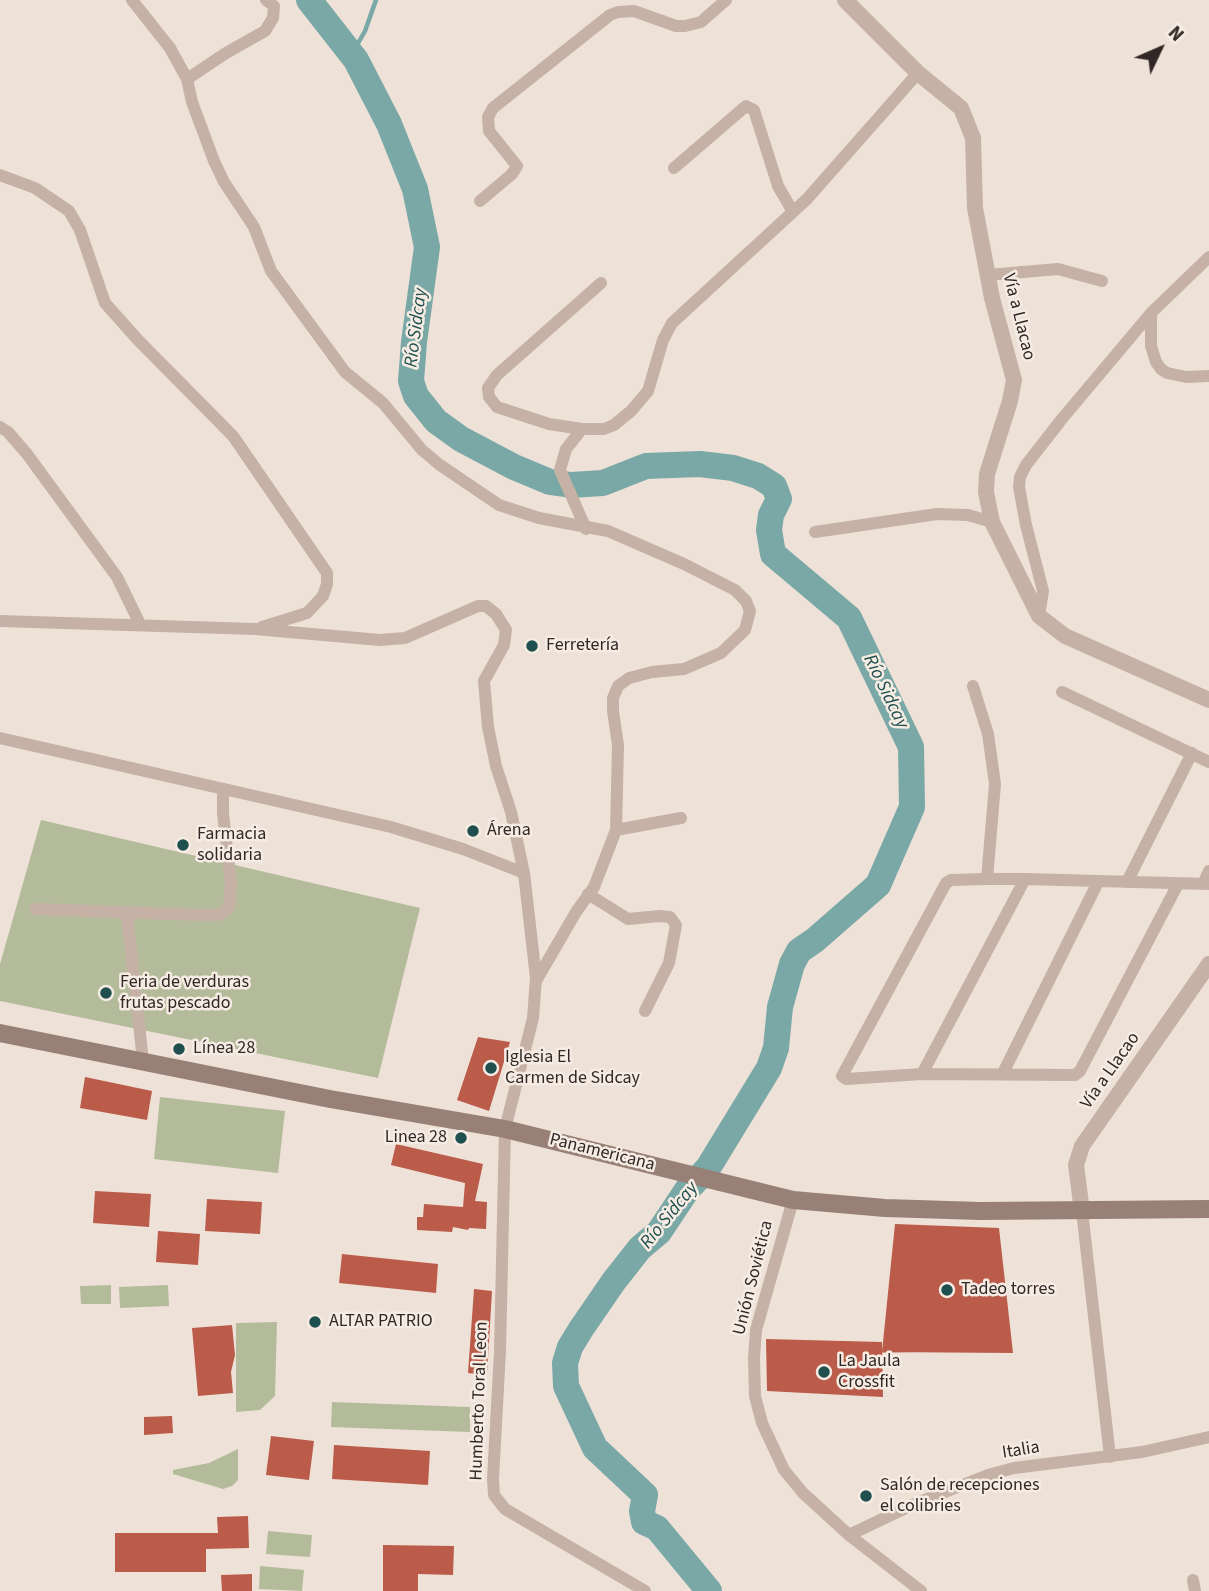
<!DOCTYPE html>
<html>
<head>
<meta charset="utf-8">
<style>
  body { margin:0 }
  #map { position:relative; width:1209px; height:1591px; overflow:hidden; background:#eee2d8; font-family:"Source Sans 3",sans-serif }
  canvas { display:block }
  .north { position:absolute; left:1125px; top:14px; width:70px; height:70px; -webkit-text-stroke:5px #f6ece3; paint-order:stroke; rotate:46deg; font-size:19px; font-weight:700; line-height:28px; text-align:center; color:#312826 }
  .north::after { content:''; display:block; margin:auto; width:24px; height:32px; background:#312826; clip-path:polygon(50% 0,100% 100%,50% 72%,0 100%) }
</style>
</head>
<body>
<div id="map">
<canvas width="1209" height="1591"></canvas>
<div class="north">N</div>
</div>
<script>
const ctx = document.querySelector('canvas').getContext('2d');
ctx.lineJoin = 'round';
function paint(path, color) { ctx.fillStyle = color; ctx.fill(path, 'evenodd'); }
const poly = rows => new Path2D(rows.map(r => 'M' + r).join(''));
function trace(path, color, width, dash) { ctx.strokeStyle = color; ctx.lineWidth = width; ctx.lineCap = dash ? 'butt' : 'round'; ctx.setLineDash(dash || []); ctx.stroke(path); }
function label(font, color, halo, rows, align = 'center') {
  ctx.font = font + ' "Source Sans 3",sans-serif'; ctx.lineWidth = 5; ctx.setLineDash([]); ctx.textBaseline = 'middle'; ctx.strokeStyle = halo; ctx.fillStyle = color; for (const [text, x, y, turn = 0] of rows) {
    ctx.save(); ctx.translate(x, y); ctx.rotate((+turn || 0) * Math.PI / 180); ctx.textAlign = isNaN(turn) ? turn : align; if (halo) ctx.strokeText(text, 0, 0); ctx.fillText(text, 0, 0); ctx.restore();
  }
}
const green = poly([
  [41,820,420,908,378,1078,0,1001,0,964],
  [160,1097,285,1111,278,1173,154,1159],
  [111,1285,111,1304,81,1304,80,1286],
  [168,1285,169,1306,120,1308,119,1287],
  [277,1322,275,1396,260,1410,236,1412,236,1323],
  [332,1402,470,1407,470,1432,331,1427],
  [238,1449,238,1480,232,1486,223,1489,173,1474,173,1470,209,1463],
  [268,1531,312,1535,310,1557,266,1554],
  [260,1566,304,1570,302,1591,259,1589]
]);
const stream = poly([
  [356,60,357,45,365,31,376,0]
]);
const river = poly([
  [309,0,356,60,389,124,415,189,427,247,414,342,411,381,416,396,436,421,461,439,514,467,550,482,571,485,603,483,646,466,700,464,733,468,758,476,774,486,779,499,771,515,769,530,773,554,849,618,911,747,912,807,878,885,815,940,799,951,792,964,780,1007,776,1048,769,1068,708,1168,687,1190,659,1232,640,1248,614,1281,581,1329,570,1347,565,1363,566,1386,595,1448,645,1495,642,1511,644,1522,657,1528,709,1591]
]);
const building = poly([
  [478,1037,510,1042,489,1111,457,1100],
  [85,1077,152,1091,147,1120,80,1108],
  [396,1144,483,1164,475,1201,487,1202,486,1229,469,1228,468,1230,453,1227,452,1232,417,1230,417,1217,423,1217,424,1204,463,1207,465,1183,391,1165],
  [95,1191,151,1194,149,1227,93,1223],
  [207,1199,262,1202,260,1234,205,1231],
  [895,1224,999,1228,1013,1353,882,1352],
  [158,1231,200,1234,198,1265,156,1262],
  [342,1254,438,1264,436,1293,339,1283],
  [474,1289,492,1291,487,1375,468,1373],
  [232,1325,235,1355,231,1372,233,1393,198,1396,192,1328],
  [766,1339,882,1342,883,1397,767,1391],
  [172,1416,173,1433,144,1435,144,1417],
  [271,1436,314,1441,309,1480,266,1475],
  [334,1445,430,1451,428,1485,332,1479],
  [248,1516,249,1548,206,1549,206,1572,115,1572,115,1533,218,1533,217,1517],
  [383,1545,454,1546,453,1575,418,1574,418,1591,383,1591],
  [252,1574,252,1591,222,1591,221,1575]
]);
const minor = poly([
  [132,0,170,48,187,79,192,102,214,161,224,182,254,227,271,271,345,372,383,403,422,450,440,465,499,505,539,518,608,531,684,564,735,590,746,601,750,611,745,630,721,653,684,669,652,672,629,678,618,686,613,698,613,711,618,745,616,830,594,887,576,912,536,981],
  [187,79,226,53,265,31,273,18,274,6,266,0],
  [674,168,746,106,754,110,778,186,793,212],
  [0,175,35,188,69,211,80,230,105,303,138,340,233,436,327,573,327,584,323,596,307,613,262,627],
  [480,201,512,174,517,166,489,131,488,117,493,108,610,15,618,12,634,11,676,26,685,26,701,22,726,0],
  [988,275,1058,269,1102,281],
  [601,283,497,375,488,388,489,397,497,407,549,424,582,429,604,429,614,425,631,411,648,391,663,340,672,323,807,199,918,73],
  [1151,313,1151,346,1156,362,1161,369,1167,373,1186,377,1209,376],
  [0,427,8,432,27,454,117,577,140,624],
  [582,429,566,449,560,470,586,529],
  [815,532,937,514,968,515,992,522],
  [1039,616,1043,591,1026,525,1019,487,1020,477,1026,465,1061,420,1151,313,1209,257],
  [0,621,255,629,380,640,405,638,478,606,486,606,496,614,506,630,504,645,484,681,488,727,496,766,511,812,524,873],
  [973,686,988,734,995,784,987,879],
  [1062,692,1209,762],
  [0,738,391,827,463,849,524,873,536,978,533,1018,505,1129,500,1351,493,1479,494,1495,505,1509,645,1591],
  [616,830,681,818],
  [1127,882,1192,753],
  [1178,884,1080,1071,1075,1075,922,1074,846,1079,842,1076,946,883,951,880,987,879,1025,879,1209,884],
  [1203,884,1209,871],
  [588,894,628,919,659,916,670,917,676,925,669,963,645,1011],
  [35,909,199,915,218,915,225,912,229,907,231,883,223,813,223,789],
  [127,914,143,1061],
  [1003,1073,1098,882],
  [922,1074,1025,879],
  [793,1200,756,1330,754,1358,755,1396,762,1423,784,1470,803,1493,849,1535,921,1591],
  [1082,1211,1110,1457],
  [849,1535,912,1505,988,1475,1014,1468,1142,1452,1209,1437],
  [1193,1580,1195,1591]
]);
const tertiary = poly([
  [845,0,918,73,961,108,973,138,975,208,992,298,1014,380,1010,401,987,474,986,492,992,522,1039,616,1065,636,1209,700],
  [1082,1211,1076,1165,1082,1146,1209,964]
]);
const secondary = poly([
  [0,1033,330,1099,505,1129,793,1200,885,1208,980,1211,1209,1209]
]);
const markers = [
  [532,646,7,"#1f4f4e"],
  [473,831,7,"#1f4f4e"],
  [183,845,7,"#1f4f4e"],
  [106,993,7,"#1f4f4e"],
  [179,1049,7,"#1f4f4e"],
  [491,1068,7,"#1f4f4e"],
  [461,1138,7,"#1f4f4e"],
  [947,1290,7,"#1f4f4e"],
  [315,1322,7,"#1f4f4e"],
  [824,1372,7,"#1f4f4e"],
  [866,1496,7,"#1f4f4e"]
];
const streetNames = [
  ["Vía a Llacao",1018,317,76],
  ["Vía a Llacao",1111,1071,-55],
  ["Panamericana",602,1153,14],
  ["Unión Soviética",754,1278,-76],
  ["Humberto Toral Leon",480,1401,-88],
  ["Italia",1021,1451,-9]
];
const poiNames = [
  ["Ferretería",546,646],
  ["Árena",487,831],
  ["Farmacia",197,835],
  ["solidaria",197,856],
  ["Feria de verduras",120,983],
  ["frutas pescado",120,1004],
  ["Línea 28",193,1049],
  ["Iglesia El",505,1058],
  ["Carmen de Sidcay",505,1079],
  ["Linea 28",447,1138,"right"],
  ["Tadeo torres",961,1290],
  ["ALTAR PATRIO",329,1322],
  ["La Jaula",838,1362],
  ["Crossfit",838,1383],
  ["Salón de recepciones",880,1486],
  ["el colibries",880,1507]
];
const waterNames = [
  ["Río Sidcay",417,328,-83],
  ["Río Sidcay",885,692,64],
  ["Río Sidcay",670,1216,-51]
];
paint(green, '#b3bb9a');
trace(stream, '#7aa8a6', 4.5);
trace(river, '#7aa8a6', 26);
paint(building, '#bb5b49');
trace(minor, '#c5b1a5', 12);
trace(tertiary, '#c5b1a5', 16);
trace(secondary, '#988077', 18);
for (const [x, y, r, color] of markers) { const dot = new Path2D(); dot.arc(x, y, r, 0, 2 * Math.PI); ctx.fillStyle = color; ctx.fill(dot); trace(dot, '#f6ece3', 2.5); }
label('18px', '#312826', '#f6ece3', streetNames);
label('18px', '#312826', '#f6ece3', poiNames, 'left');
label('italic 19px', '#1f4f4e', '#f6ece3', waterNames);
</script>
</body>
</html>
